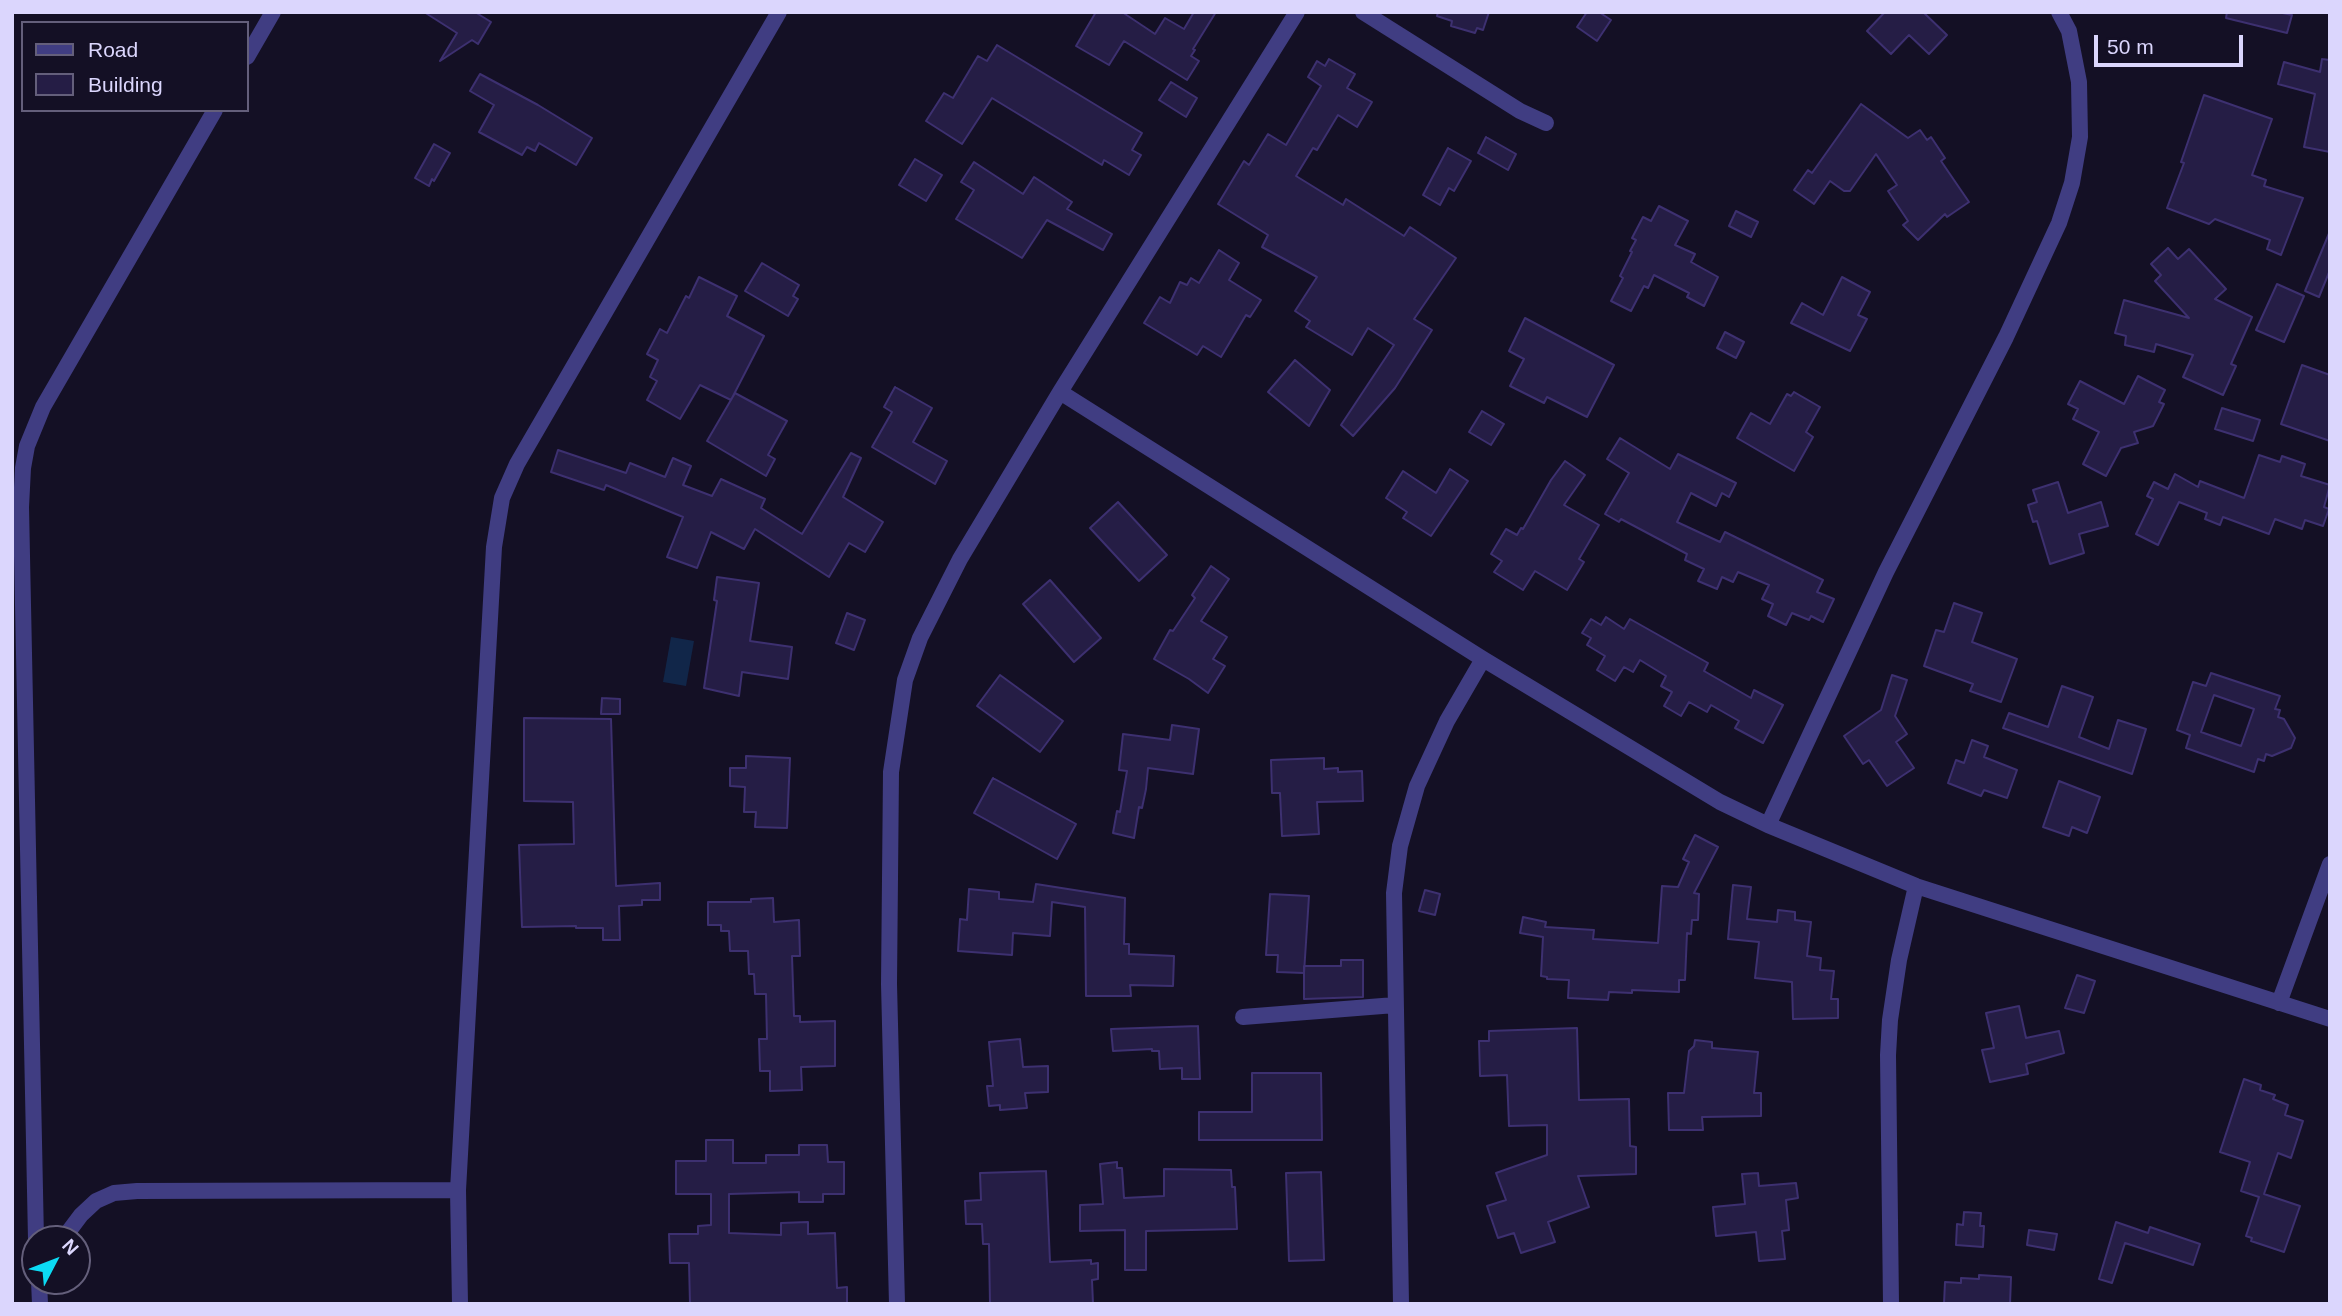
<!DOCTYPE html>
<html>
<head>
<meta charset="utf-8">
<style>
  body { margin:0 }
  #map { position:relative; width:2342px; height:1316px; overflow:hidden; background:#141025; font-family:Helvetica,sans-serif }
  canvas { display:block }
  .frame { position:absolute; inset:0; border:14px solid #dbd6fd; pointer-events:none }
  .legend { position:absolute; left:21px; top:21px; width:228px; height:91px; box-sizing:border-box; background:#141025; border:2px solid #645f7b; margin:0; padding:9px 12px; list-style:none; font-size:21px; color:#dbd6fd }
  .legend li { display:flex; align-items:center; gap:14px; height:35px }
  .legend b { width:35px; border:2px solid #645f7b }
  .north { position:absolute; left:21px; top:1225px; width:70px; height:70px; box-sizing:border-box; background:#141025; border:2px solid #645f7b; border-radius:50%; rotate:48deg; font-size:19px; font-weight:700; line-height:28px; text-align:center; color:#dbd6fd }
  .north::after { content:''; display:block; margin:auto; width:24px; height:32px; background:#0cdbf4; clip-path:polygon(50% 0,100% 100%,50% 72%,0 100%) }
  .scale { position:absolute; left:2094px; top:35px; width:149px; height:32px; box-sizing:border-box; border:4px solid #dbd6fd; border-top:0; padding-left:9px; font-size:21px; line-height:24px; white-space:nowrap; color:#dbd6fd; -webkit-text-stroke:5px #141025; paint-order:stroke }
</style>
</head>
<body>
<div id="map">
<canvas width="2342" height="1316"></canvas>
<div class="frame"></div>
<ul class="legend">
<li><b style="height:9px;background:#403d82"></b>Road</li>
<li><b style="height:19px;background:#251d45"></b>Building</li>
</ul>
<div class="north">N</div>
<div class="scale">50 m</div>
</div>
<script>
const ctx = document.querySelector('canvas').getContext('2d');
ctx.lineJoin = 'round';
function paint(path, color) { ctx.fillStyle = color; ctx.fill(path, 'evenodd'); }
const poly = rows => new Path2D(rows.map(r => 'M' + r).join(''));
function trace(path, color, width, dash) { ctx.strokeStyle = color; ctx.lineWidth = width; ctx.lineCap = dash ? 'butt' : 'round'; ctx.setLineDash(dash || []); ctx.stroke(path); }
const water = poly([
  [671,637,694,641,686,686,663,682]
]);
const building = poly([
  [424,12,475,12,491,22,478,44,472,40,440,61,457,33,424,12],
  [1096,12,1122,12,1155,34,1165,18,1184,29,1194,12,1216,12,1193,49,1195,50,1191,56,1199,61,1187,80,1124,41,1109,65,1076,46,1096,12],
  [1438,12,1489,12,1483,30,1477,28,1475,33,1451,26,1452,21,1437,16,1438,12],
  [1587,12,1599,12,1611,20,1597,41,1577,27,1587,12],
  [1885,12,1923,12,1947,35,1929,54,1909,35,1891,54,1867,31,1885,12],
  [2227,12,2278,12,2292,15,2287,33,2226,18,2227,12],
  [997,45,1142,133,1132,150,1141,155,1129,175,1104,160,1102,165,992,98,962,144,926,121,944,93,953,98,978,56,987,61,997,45],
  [1329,59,1355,74,1347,88,1372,102,1357,127,1338,115,1317,150,1313,148,1296,176,1343,205,1346,199,1404,236,1410,227,1456,258,1414,319,1432,330,1395,388,1353,436,1341,425,1394,345,1368,328,1352,355,1306,327,1310,321,1295,311,1317,277,1262,247,1268,235,1218,204,1244,161,1249,165,1268,134,1286,145,1321,86,1308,77,1317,61,1325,66,1329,59],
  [2322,59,2330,60,2330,152,2304,147,2315,94,2278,84,2284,62,2320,72,2322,59],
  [480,74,538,105,592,138,576,165,539,143,535,151,527,147,522,155,479,132,494,105,470,91,480,74],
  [1171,82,1197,98,1186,117,1159,100,1171,82],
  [2204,95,2272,119,2252,175,2266,180,2264,186,2303,198,2281,255,2267,249,2270,240,2215,219,2209,224,2167,208,2184,163,2181,162,2204,95],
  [1861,104,1908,138,1920,130,1927,140,1931,137,1945,158,1941,161,1969,202,1947,217,1945,214,1918,240,1903,225,1908,221,1888,191,1897,185,1876,154,1850,191,1844,191,1830,181,1814,204,1794,190,1808,170,1812,173,1861,104],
  [1486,137,1516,154,1508,170,1478,153,1486,137],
  [434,144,450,153,434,181,432,179,429,186,415,178,434,144],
  [1448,148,1471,161,1454,191,1449,188,1440,205,1423,195,1448,148],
  [915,159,942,175,926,201,899,185,915,159],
  [974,162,1023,194,1034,177,1072,202,1067,209,1112,234,1103,250,1047,220,1022,258,956,219,974,190,961,182,974,162],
  [1659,206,1688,221,1675,245,1695,254,1691,262,1718,277,1704,306,1687,297,1689,293,1654,275,1648,288,1644,286,1631,311,1611,301,1623,278,1620,276,1632,252,1630,251,1636,240,1632,238,1643,217,1651,221,1659,206],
  [1736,211,1758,222,1751,237,1729,226,1736,211],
  [2330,231,2330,270,2319,297,2305,291,2330,231],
  [2168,248,2178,259,2189,249,2226,289,2215,299,2252,317,2231,364,2236,366,2223,395,2183,377,2193,355,2156,344,2154,352,2125,345,2126,336,2115,333,2124,300,2189,318,2155,281,2161,275,2151,264,2168,248],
  [1219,250,1239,263,1229,280,1261,300,1250,317,1246,315,1221,357,1203,346,1197,355,1144,323,1160,297,1170,303,1180,282,1187,285,1191,278,1199,283,1219,250],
  [762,263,799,285,793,296,798,299,788,316,745,291,762,263],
  [699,277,737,296,727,316,764,336,731,400,700,385,680,419,647,400,657,381,650,377,658,360,647,354,660,329,667,333,686,296,689,298,699,277],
  [1842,277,1870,292,1858,315,1867,319,1850,351,1791,323,1802,303,1823,315,1842,277],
  [2277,284,2304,296,2284,342,2256,330,2277,284],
  [1525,318,1614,365,1587,417,1547,397,1544,403,1510,386,1524,359,1509,351,1525,318],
  [1725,332,1744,342,1736,358,1717,348,1725,332],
  [1295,360,1330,390,1309,426,1268,392,1295,360],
  [2302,365,2330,375,2330,441,2281,424,2302,365],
  [2138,376,2165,390,2159,402,2164,404,2153,426,2134,432,2138,443,2121,448,2106,476,2083,464,2099,432,2073,419,2078,409,2068,404,2080,381,2124,404,2138,376],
  [895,387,932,408,913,442,947,461,935,484,872,447,892,412,884,407,895,387],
  [1794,392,1820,407,1806,432,1813,437,1794,471,1737,438,1751,413,1770,424,1787,394,1791,396,1794,392],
  [735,393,787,421,768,455,775,459,766,476,707,441,735,393],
  [2222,408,2260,420,2253,441,2215,429,2222,408],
  [1482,411,1504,424,1491,445,1469,432,1482,411],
  [1620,438,1670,469,1678,454,1736,483,1729,497,1722,493,1716,506,1691,493,1677,522,1720,542,1725,532,1823,580,1817,592,1834,599,1823,622,1811,616,1809,620,1792,613,1786,625,1768,616,1773,604,1762,599,1769,585,1738,572,1733,582,1722,577,1717,589,1698,581,1704,569,1685,560,1687,554,1621,519,1619,522,1605,514,1629,473,1607,459,1620,438],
  [558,450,626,473,630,463,665,477,673,458,691,466,683,485,712,496,721,479,765,499,761,508,802,534,851,453,861,458,843,497,883,522,865,552,849,543,829,577,755,529,744,549,711,532,697,568,667,557,683,517,606,485,604,490,551,472,558,450],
  [2259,455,2280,462,2282,456,2305,464,2301,476,2330,485,2324,507,2329,509,2323,526,2305,520,2302,529,2275,519,2269,534,2223,517,2220,525,2205,519,2207,513,2179,502,2158,545,2136,534,2153,499,2147,496,2154,482,2168,489,2175,474,2198,487,2200,481,2244,498,2259,455],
  [1565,461,1585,475,1564,505,1599,525,1579,559,1584,562,1567,590,1535,571,1523,590,1494,572,1502,561,1491,554,1506,529,1517,535,1521,528,1523,529,1551,480,1565,461],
  [1450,469,1468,481,1431,536,1403,518,1407,512,1386,498,1403,471,1436,493,1450,469],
  [2058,482,2068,513,2101,502,2108,526,2079,534,2084,553,2050,564,2037,521,2033,522,2028,505,2037,502,2033,490,2058,482],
  [1118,502,1167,555,1139,581,1090,528,1118,502],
  [1211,566,1229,579,1201,621,1227,637,1213,659,1225,666,1208,693,1189,679,1154,659,1170,630,1173,631,1195,598,1192,595,1211,566],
  [717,577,759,583,750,641,792,647,788,679,742,672,739,696,704,688,717,601,714,600,717,577],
  [1050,580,1101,638,1074,662,1023,604,1050,580],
  [1954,603,1982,613,1972,642,2017,659,2001,702,1970,691,1973,684,1924,666,1936,630,1944,632,1954,603],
  [847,613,865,620,854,650,836,643,847,613],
  [1606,617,1624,629,1630,619,1708,663,1704,671,1751,698,1754,690,1783,705,1763,743,1735,728,1739,721,1711,705,1707,712,1689,702,1681,716,1664,706,1672,692,1661,686,1666,676,1640,660,1633,672,1624,667,1615,681,1597,670,1605,656,1587,645,1591,638,1582,633,1591,619,1601,625,1606,617],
  [2211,673,2280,696,2275,709,2280,710,2278,717,2284,719,2295,738,2291,748,2272,756,2266,754,2264,761,2258,759,2254,772,2186,748,2190,735,2177,730,2193,682,2206,686,2211,673],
  [2214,695,2254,709,2241,746,2201,732,2214,695],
  [1000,675,1063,721,1040,752,977,706,1000,675],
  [1892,675,1907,680,1895,716,1907,734,1896,742,1914,768,1887,786,1869,760,1863,764,1844,736,1881,710,1892,675],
  [2062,686,2093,697,2079,737,2109,749,2118,720,2146,729,2132,774,2003,728,2009,713,2048,727,2062,686],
  [602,698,620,699,620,714,601,714,602,698],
  [524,718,611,719,616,886,660,883,660,900,642,900,642,905,619,906,620,940,603,940,603,928,576,928,576,926,522,927,519,845,574,844,573,802,524,801,524,718],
  [1172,725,1199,729,1193,774,1148,768,1146,789,1142,808,1139,807,1134,838,1113,833,1117,811,1120,812,1127,771,1119,770,1123,734,1170,740,1172,725],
  [1972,740,1988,746,1984,757,2017,770,2007,798,1984,790,1981,796,1948,783,1956,760,1964,763,1972,740],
  [746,756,790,758,787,828,755,827,756,812,744,812,745,787,730,786,730,768,746,768,746,756],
  [1324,758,1324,769,1338,768,1338,772,1362,771,1363,801,1317,802,1319,834,1282,836,1280,793,1272,793,1271,760,1324,758],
  [993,778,1076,824,1057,859,974,813,993,778],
  [2059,781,2100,797,2087,833,2072,827,2069,836,2043,827,2059,781],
  [1695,835,1718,847,1694,893,1699,894,1698,920,1692,920,1691,934,1687,933,1685,980,1679,980,1679,992,1632,990,1632,993,1609,992,1608,1000,1568,998,1569,980,1547,979,1547,977,1541,976,1543,937,1520,933,1523,917,1546,922,1545,927,1594,930,1593,939,1658,943,1662,886,1678,887,1689,862,1683,859,1695,835],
  [1036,884,1125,898,1124,944,1129,944,1129,954,1174,956,1173,986,1130,985,1131,996,1086,996,1085,907,1052,902,1050,936,1013,933,1012,955,958,951,960,919,967,920,969,889,999,892,999,899,1033,902,1036,884],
  [1733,885,1751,887,1747,919,1777,922,1778,910,1795,912,1795,920,1811,922,1807,956,1821,958,1820,970,1834,971,1831,999,1838,999,1838,1018,1793,1019,1792,982,1755,978,1759,942,1728,939,1733,885],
  [1425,890,1440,894,1435,915,1419,911,1425,890],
  [1270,894,1309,896,1304,973,1277,972,1278,955,1266,955,1270,894],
  [773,898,774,922,799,920,800,956,792,956,794,1016,800,1016,800,1022,835,1021,835,1066,801,1067,802,1090,770,1091,770,1071,760,1071,759,1039,767,1039,766,994,755,994,754,974,749,974,748,951,730,951,729,931,721,931,721,925,708,925,708,902,751,902,751,899,773,898],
  [1341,960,1363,960,1363,997,1304,999,1304,966,1341,966,1341,960],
  [2077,975,2095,981,2084,1013,2065,1008,2077,975],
  [2019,1006,2026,1038,2059,1031,2064,1053,2026,1064,2028,1074,1990,1082,1982,1050,1994,1048,1986,1013,2019,1006],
  [1198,1026,1200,1079,1182,1079,1182,1068,1160,1069,1159,1051,1152,1051,1152,1049,1113,1051,1111,1029,1198,1026],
  [1577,1028,1579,1100,1629,1099,1630,1146,1636,1147,1636,1174,1578,1176,1589,1207,1548,1222,1555,1242,1521,1253,1514,1233,1498,1238,1487,1206,1506,1200,1496,1173,1547,1155,1547,1125,1509,1126,1507,1075,1480,1076,1479,1041,1489,1041,1489,1031,1577,1028],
  [1020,1039,1023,1067,1048,1066,1048,1092,1025,1093,1027,1108,1000,1110,1000,1105,989,1106,987,1086,993,1086,989,1042,1020,1039],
  [1695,1040,1712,1042,1712,1048,1758,1052,1754,1093,1761,1093,1761,1116,1702,1117,1703,1130,1669,1130,1668,1093,1684,1093,1689,1051,1694,1046,1695,1040],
  [1252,1073,1321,1073,1322,1140,1199,1140,1199,1112,1252,1112,1252,1073],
  [2244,1079,2261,1085,2260,1090,2275,1095,2273,1099,2288,1105,2285,1115,2303,1121,2291,1158,2278,1153,2264,1194,2300,1206,2284,1252,2251,1241,2252,1238,2246,1236,2259,1197,2241,1191,2250,1162,2220,1152,2244,1079],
  [706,1140,733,1140,733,1163,766,1163,766,1155,799,1155,799,1145,827,1145,828,1162,844,1162,844,1194,823,1194,823,1202,799,1202,799,1192,729,1194,729,1233,781,1235,781,1223,808,1222,808,1234,835,1233,837,1288,847,1287,847,1304,690,1304,689,1263,670,1263,669,1234,698,1234,698,1226,711,1225,711,1194,676,1194,676,1161,706,1161,706,1140],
  [1117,1162,1117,1168,1122,1168,1124,1198,1164,1196,1164,1169,1231,1170,1232,1187,1235,1187,1237,1229,1146,1231,1146,1270,1125,1270,1125,1230,1080,1231,1080,1205,1103,1204,1100,1164,1117,1162],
  [1046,1171,1050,1262,1091,1260,1091,1264,1098,1263,1098,1279,1092,1280,1093,1304,990,1304,989,1244,983,1244,982,1224,966,1224,965,1201,981,1200,980,1173,1046,1171],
  [1321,1172,1324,1260,1289,1261,1286,1173,1321,1172],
  [1758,1173,1759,1186,1796,1183,1798,1198,1786,1200,1789,1230,1782,1231,1785,1259,1759,1261,1756,1232,1716,1236,1713,1207,1745,1204,1742,1174,1758,1173],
  [1964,1212,1981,1213,1980,1226,1984,1226,1983,1247,1956,1245,1957,1224,1963,1225,1964,1212],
  [2116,1222,2148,1233,2150,1227,2200,1244,2193,1265,2125,1243,2112,1283,2099,1279,2116,1222],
  [2029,1230,2057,1234,2054,1250,2027,1245,2029,1230],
  [1979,1275,2011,1277,2010,1304,1944,1304,1945,1282,1961,1283,1961,1278,1979,1279,1979,1275]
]);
const minor = poly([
  [1363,12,1520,111,1546,123],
  [247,57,273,12],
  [1060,392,1483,659,1720,802,1768,825,1916,886,2330,1019],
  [1768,825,1886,572,2006,337,2059,223,2072,183,2080,137,2079,82,2069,31,2059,12],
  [2279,1003,2330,864],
  [1243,1017,1395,1005],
  [36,1239,21,507,23,468,27,446,43,407,215,110],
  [63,1239,81,1215,96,1201,114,1193,137,1191,458,1190],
  [39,1281,40,1304],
  [460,1304,458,1190,494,547,502,498,517,464,779,12],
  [897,1304,889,984,891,772,905,680,920,638,960,559,1060,392,1297,12],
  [1401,1304,1394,893,1400,846,1417,786,1447,721,1483,659],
  [1891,1304,1888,1055,1890,1020,1899,960,1916,886]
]);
paint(water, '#112649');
paint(building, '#251d45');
trace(building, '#3d3070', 2);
trace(minor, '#403d82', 16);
</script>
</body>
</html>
